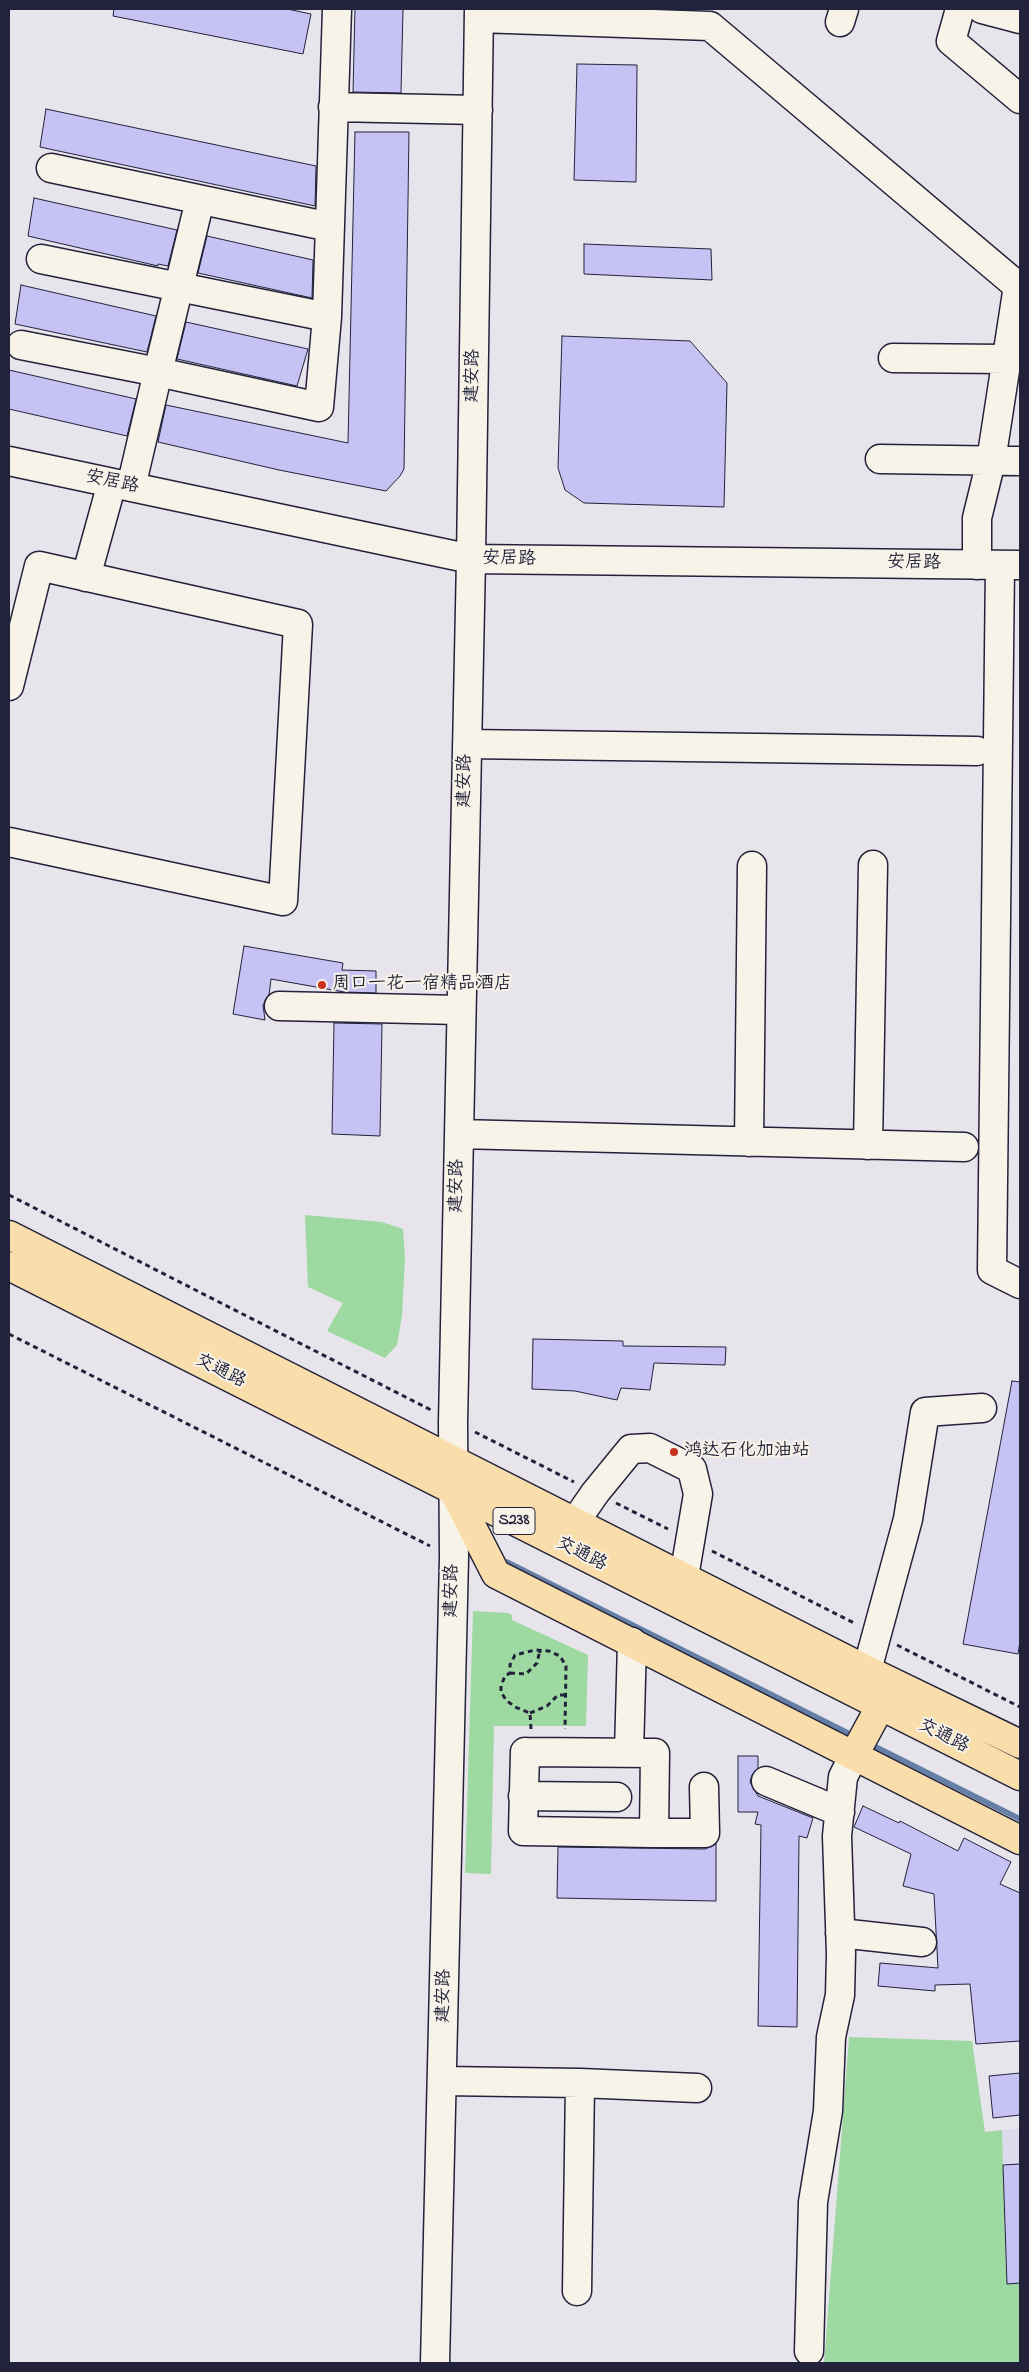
<!DOCTYPE html>
<html>
<head>
<meta charset="utf-8">
<style>
  body { margin:0 }
  #map { position:relative; width:1029px; height:2372px; overflow:hidden; background:#e8e4ec; font-family:"Indie Flower",sans-serif }
  canvas { display:block }
  .frame { position:absolute; inset:0; border:10px solid #22223b; pointer-events:none }
</style>
</head>
<body>
<div id="map">
<canvas width="1029" height="2372"></canvas>
<div class="frame"></div>
</div>
<script>
const ctx = document.querySelector('canvas').getContext('2d');
ctx.lineJoin = 'round';
function paint(path, color) { ctx.fillStyle = color; ctx.fill(path, 'evenodd'); }
const poly = rows => new Path2D(rows.map(r => 'M' + r).join(''));
function trace(path, color, width, dash) { ctx.strokeStyle = color; ctx.lineWidth = width; ctx.lineCap = dash ? 'butt' : 'round'; ctx.setLineDash(dash || []); ctx.stroke(path); }
function label(font, color, halo, rows, align = 'center') {
  ctx.font = font + ' "Indie Flower","LXGW WenKai TC",sans-serif'; ctx.lineWidth = 4; ctx.setLineDash([]); ctx.textBaseline = 'middle'; ctx.strokeStyle = halo; ctx.fillStyle = color; for (const [text, x, y, turn = 0] of rows) {
    ctx.save(); ctx.translate(x, y); ctx.rotate((+turn || 0) * Math.PI / 180); ctx.textAlign = isNaN(turn) ? turn : align; if (halo) ctx.strokeText(text, 0, 0); ctx.fillText(text, 0, 0); ctx.restore();
  }
}
const built = poly([
  [1020,2129,1020,2274,1006,2274,1002,2130]
]);
const green = poly([
  [305,1215,382,1222,403,1229,405,1258,402,1316,397,1345,385,1358,327,1331,343,1303,308,1287],
  [473,1611,508,1613,512,1615,512,1620,588,1655,586,1726,494,1726,491,1874,465,1873],
  [849,2037,972,2041,985,2132,1002,2130,1006,2274,1020,2282,1020,2363,824,2363]
]);
const stream = poly([
  [507,1562,856,1737],
  [868,1743,1020,1819]
]);
const building = poly([
  [114,9,287,9,311,14,303,54,113,16,114,9],
  [355,9,403,9,401,93,353,92,355,9],
  [577,64,637,65,636,182,574,180,577,64],
  [46,109,316,166,315,206,40,147,46,109],
  [355,132,409,132,404,469,400,476,386,491,279,470,158,442,166,405,348,443,355,132],
  [34,198,177,230,168,266,158,264,158,266,28,236,34,198],
  [207,236,313,260,312,298,198,273,207,236],
  [584,244,711,249,712,280,584,274,584,244],
  [21,285,156,316,147,352,15,324,21,285],
  [186,322,308,349,297,386,177,359,186,322],
  [562,336,690,341,727,383,724,507,584,503,565,490,558,468,562,336],
  [9,370,136,399,127,436,9,409,9,370],
  [244,946,343,963,342,970,376,971,376,993,344,992,271,979,269,995,263,1005,265,1020,233,1014,244,946],
  [334,1023,382,1024,380,1136,332,1134,334,1023],
  [533,1339,623,1341,623,1346,726,1347,725,1365,654,1363,650,1390,621,1388,617,1400,575,1391,532,1389,533,1339],
  [1012,1381,1020,1382,1020,1641,1018,1654,963,1644,1012,1381],
  [738,1756,758,1756,758,1768,752,1775,750,1782,758,1796,813,1818,807,1838,799,1836,797,2027,758,2026,761,1825,755,1824,758,1812,738,1812,738,1756],
  [863,1806,899,1823,900,1821,958,1851,964,1838,1011,1862,1000,1884,1020,1893,1020,2041,976,2044,970,1984,935,1985,935,1991,878,1986,880,1963,938,1968,934,1894,903,1886,911,1854,854,1827,863,1806],
  [716,1844,716,1901,557,1898,558,1847,705,1849,716,1844],
  [1020,2073,1020,2115,993,2118,989,2076,1020,2073],
  [1020,2164,1020,2283,1007,2284,1003,2165,1020,2164]
]);
const path = poly([
  [9,1195,431,1410],
  [9,1334,430,1546],
  [475,1432,574,1482],
  [616,1503,668,1529],
  [712,1551,856,1624],
  [897,1645,1020,1707],
  [510,1673,526,1674,537,1663,540,1650,540,1653],
  [530,1713,547,1706,558,1695,566,1695],
  [531,1729,530,1713,515,1707,506,1700,501,1692,501,1686,505,1676,510,1673,510,1665,515,1655,535,1650,549,1651,560,1656,566,1666,565,1729]
]);
const minor = poly([
  [960,9,951,41,1020,99],
  [982,9,1020,19],
  [479,18,710,26,1020,288],
  [840,22,844,9],
  [333,107,478,110],
  [51,168,330,227],
  [41,259,327,317],
  [21,345,158,372,200,200],
  [893,358,1005,359],
  [880,459,1020,461],
  [9,461,471,559,1020,565],
  [131,487,158,372,319,407,327,317,337,9],
  [977,565,977,518,991,461,1018,286],
  [1000,565,992,1270,1020,1284],
  [86,577,112,483],
  [9,686,39,566,298,624,283,901,9,842],
  [467,744,977,751],
  [279,1006,460,1010],
  [459,1134,964,1147],
  [749,1142,752,866],
  [868,1145,873,865],
  [575,1522,595,1493,631,1449,650,1448,692,1469,698,1494,684,1577],
  [867,1670,908,1519,925,1412,982,1408],
  [525,1752,655,1753,654,1833,523,1831,525,1752],
  [629,1753,632,1642],
  [766,1781,840,1812],
  [523,1796,617,1797],
  [654,1833,705,1833,704,1787],
  [840,1933,922,1942],
  [443,2081,580,2083,577,2291],
  [580,2083,697,2088],
  [809,2351,813,2202,828,2111,831,2037,840,1995,841,1954,837,1836,843,1777,854,1755],
  [435,2363,454,1558,453,1422,471,559,479,9]
]);
const major = poly([
  [9,1235,867,1670,1020,1744],
  [9,1266,1020,1776],
  [453,1490,496,1574,1020,1840],
  [854,1755,881,1705]
]);
const markers = [
  [322,985,5,"#c8321e"],
  [674,1452,5,"#c8321e"]
];
const shields = [
  [514,1521,42]
];
const shieldNames = [
  ["S238",514,1521]
];
const streetNames = [
  ["建安路",474,376,-89],
  ["安居路",112,483,12],
  ["安居路",509,560,1],
  ["安居路",914,564,1],
  ["建安路",466,781,-89],
  ["建安路",458,1186,-89],
  ["交通路",220,1372,27],
  ["交通路",581,1555,27],
  ["建安路",453,1591,-89],
  ["交通路",943,1737,27],
  ["建安路",445,1996,-89]
];
const poiNames = [
  ["周口一花一宿精品酒店",332,985],
  ["鸿达石化加油站",684,1452]
];
paint(built, '#dedaee');
paint(green, '#9dd9a1');
trace(stream, '#6680a5', 5.5);
paint(building, '#c6c2f4');
trace(building, '#22223b', 1);
trace(minor, '#22223b', 31);
trace(major, '#22223b', 31);
trace(path, '#22223b', 3, [5, 4]);
trace(minor, '#f7f3e8', 28);
trace(major, '#f9deab', 28);
for (const [x, y, r, color] of markers) { const dot = new Path2D(); dot.arc(x, y, r, 0, 2 * Math.PI); ctx.fillStyle = color; ctx.fill(dot); trace(dot, '#f7f3e8', 2); }
for (const [x, y, w] of shields) { const box = new Path2D(); box.roundRect(x - w / 2, y - 13.5, w, 27, 4); ctx.fillStyle = '#f7f3e8'; ctx.fill(box); trace(box, '#22223b', 1); }
label('bold 16px', '#22223b', null, shieldNames);
label('18px', '#22223b', '#f7f3e8', streetNames);
label('18px', '#22223b', '#f7f3e8', poiNames, 'left');
</script>
</body>
</html>
